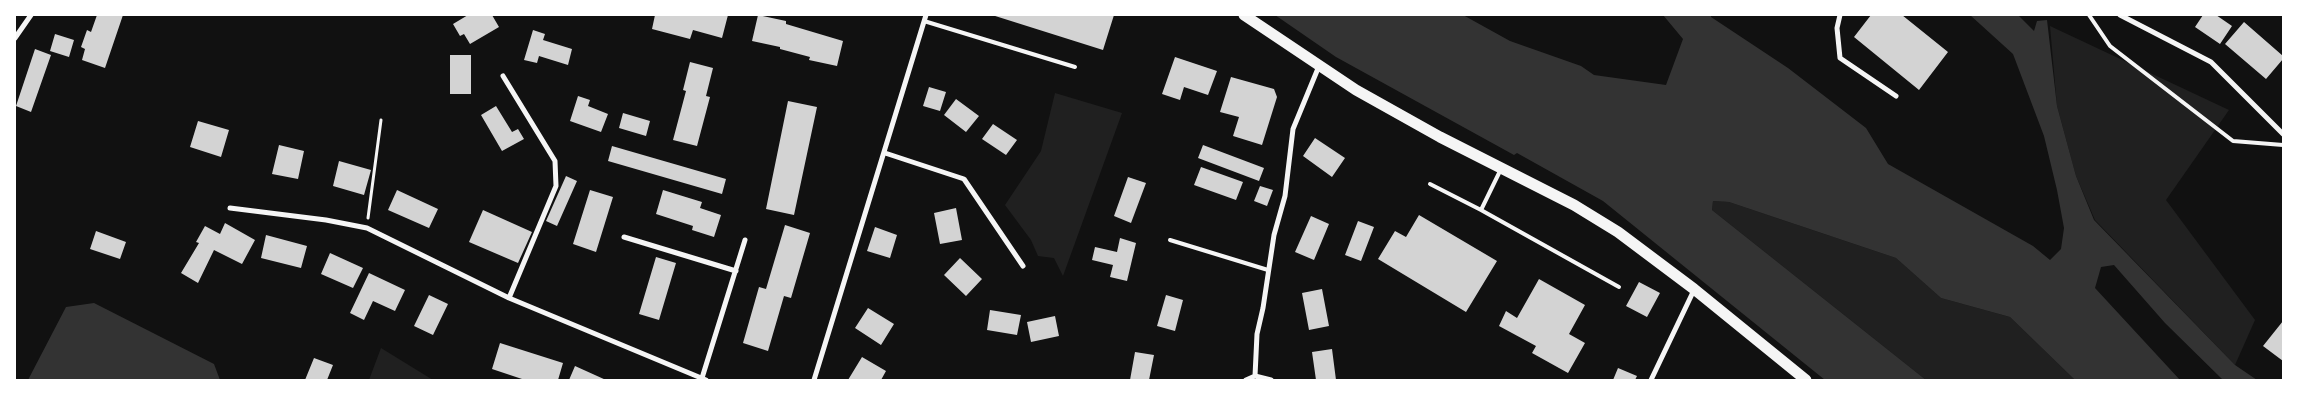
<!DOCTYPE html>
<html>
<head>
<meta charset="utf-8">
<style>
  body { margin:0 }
  #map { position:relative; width:2298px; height:395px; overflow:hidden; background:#111; font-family:Poppins,sans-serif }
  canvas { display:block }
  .frame { position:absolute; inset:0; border:16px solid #fff; pointer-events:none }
</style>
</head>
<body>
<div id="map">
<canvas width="2298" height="395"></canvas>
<div class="frame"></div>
</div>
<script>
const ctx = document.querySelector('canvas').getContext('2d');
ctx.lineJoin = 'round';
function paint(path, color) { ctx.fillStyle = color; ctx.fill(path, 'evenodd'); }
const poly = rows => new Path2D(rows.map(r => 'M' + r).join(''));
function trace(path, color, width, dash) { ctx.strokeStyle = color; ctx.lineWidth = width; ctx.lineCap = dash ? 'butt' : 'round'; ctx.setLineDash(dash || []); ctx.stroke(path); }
const green = poly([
  [2050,26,2229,110,2166,200,2255,320,2235,365,2095,220,2076,176,2057,106],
  [1055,93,1122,113,1063,276,1054,258,1038,256,1031,240,1005,205,1041,151],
  [1713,201,1729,202,1896,258,1941,298,2010,317,2075,380,1926,380,1712,210],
  [381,348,433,380,369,380]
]);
const water = poly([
  [1275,15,1463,15,1510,41,1581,66,1594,75,1666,85,1683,39,1663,15,1711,15,1711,17,1788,68,1866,128,1888,164,2033,246,2050,260,2061,249,2064,228,2057,190,2044,136,2013,54,1970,15,2018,15,2034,31,2037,21,2047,20,2057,106,2076,176,2094,220,2235,365,2257,380,2223,380,2165,323,2114,265,2101,267,2095,288,2180,380,2075,380,2010,317,1941,298,1896,258,1729,202,1713,201,1712,210,1926,380,1825,380,1603,201,1517,153,1514,155,1336,57],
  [94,303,214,364,220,380,28,380,66,307]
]);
const building = poly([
  [97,15,123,15,105,68,82,60,85,49,81,47,87,30,91,32],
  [468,15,492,15,499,27,470,44,464,34,460,36,453,24],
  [655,15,696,16,728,15,722,38,693,30,690,39,652,29],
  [758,15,786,21,786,24,843,41,837,66,809,60,810,57,780,49,780,47,752,41],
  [992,15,1114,15,1103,50],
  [1871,15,1902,15,1948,52,1919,90,1854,37],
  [2203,15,2216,15,2232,26,2220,44,2195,27],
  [2244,22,2283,56,2283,59,2266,79,2225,44],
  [533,30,545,34,543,40,572,49,568,65,539,56,537,63,524,60],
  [55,34,74,40,69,57,50,51],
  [35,49,51,55,31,112,16,106],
  [450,55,471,55,471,94,450,94],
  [1175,57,1217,71,1208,95,1184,87,1180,100,1162,94],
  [690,62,713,68,706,96,710,97,697,146,673,140,686,91,683,90],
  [1231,77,1274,89,1277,97,1262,145,1233,136,1239,117,1220,112],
  [929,87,946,92,940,111,923,106],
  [578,96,590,100,588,106,608,114,601,132,570,121],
  [956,99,979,116,966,132,944,115],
  [788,101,817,107,794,215,766,209],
  [496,106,512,132,518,129,524,139,502,151,481,115],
  [623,113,650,121,646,136,619,128],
  [198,121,229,130,221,157,190,147],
  [993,124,1017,140,1006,155,982,139],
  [1315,138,1345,158,1332,177,1303,156],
  [279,145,304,151,298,179,272,174],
  [1203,145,1264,168,1259,181,1198,158],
  [612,146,726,179,722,194,608,161],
  [339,161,371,170,364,195,333,186],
  [1201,167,1243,182,1236,200,1194,185],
  [566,176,577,181,557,226,546,221],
  [1128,177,1146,183,1131,223,1114,216],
  [1260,186,1273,190,1267,206,1254,201],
  [397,190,438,209,429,228,388,210],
  [590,190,613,197,596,252,573,244],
  [663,190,702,202,700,208,721,215,714,237,692,230,693,226,656,214],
  [956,208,962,240,940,244,934,213],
  [483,210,532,232,518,263,469,242],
  [1419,215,1497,261,1466,312,1378,259,1395,231,1406,237],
  [1311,216,1329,224,1314,260,1295,252],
  [1358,221,1374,227,1361,261,1345,255],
  [225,223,255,240,242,264,214,250,198,283,181,273,199,243,196,242,205,226,220,234],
  [785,225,810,233,791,298,784,296,768,351,743,343,759,287,766,289],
  [875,227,897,235,890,258,867,251],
  [96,231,126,242,120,259,90,249],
  [266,235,307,246,301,268,261,258],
  [1120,238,1136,243,1127,281,1110,277,1113,265,1092,260,1095,247,1117,252],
  [330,253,363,268,353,288,321,274],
  [656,257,676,263,659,320,639,314],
  [960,258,982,279,966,296,944,275],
  [369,273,405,290,395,311,373,301,364,320,350,313],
  [1539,279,1585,305,1569,334,1585,343,1568,373,1532,353,1536,346,1499,326,1506,311,1517,318],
  [1639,282,1660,293,1647,317,1626,306],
  [1322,289,1329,326,1309,330,1302,293],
  [429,295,448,304,433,335,414,326],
  [1166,295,1183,300,1175,331,1157,326],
  [868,308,894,324,881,345,855,328],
  [990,310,1021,315,1017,335,987,330],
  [1055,316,1059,336,1031,342,1027,322],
  [2283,321,2283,361,2263,346],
  [500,343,563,363,558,380,525,380,492,369],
  [1332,349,1336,380,1316,380,1312,352],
  [1135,352,1154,355,1149,380,1130,380],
  [862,357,886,371,881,380,848,380],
  [314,358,333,365,327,380,305,380],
  [575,366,606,380,569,380],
  [1618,368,1637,376,1635,380,1613,380]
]);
const path = poly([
  [368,218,381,120]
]);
const service = poly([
  [2089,15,2110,46,2233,141,2283,145],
  [924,21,1075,67],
  [1501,169,1481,210,1619,287],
  [1430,184,1481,210],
  [1170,240,1268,270]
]);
const minor = poly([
  [1840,15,1837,28,1840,58,1896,96],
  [2120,15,2211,62,2283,134],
  [15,38,31,15],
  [503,76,555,161,556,186,509,298],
  [885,153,964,179,1023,266],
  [230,208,326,220,367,228,509,298,706,380],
  [624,237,736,271],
  [1255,376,1257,334,1263,308,1274,235,1285,196,1293,129,1319,66],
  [702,378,745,240],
  [814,380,926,15],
  [1246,380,1255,376,1271,380],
  [1651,380,1694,290]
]);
const primary = poly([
  [1244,15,1356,90,1440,137,1574,205,1618,232,1694,289,1806,380]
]);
paint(green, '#202020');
paint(water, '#333');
paint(building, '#d3d3d3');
trace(path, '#f5f5f5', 3);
trace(service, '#f5f5f5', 4);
trace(minor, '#f5f5f5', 5);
trace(primary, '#f5f5f5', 11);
</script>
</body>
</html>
